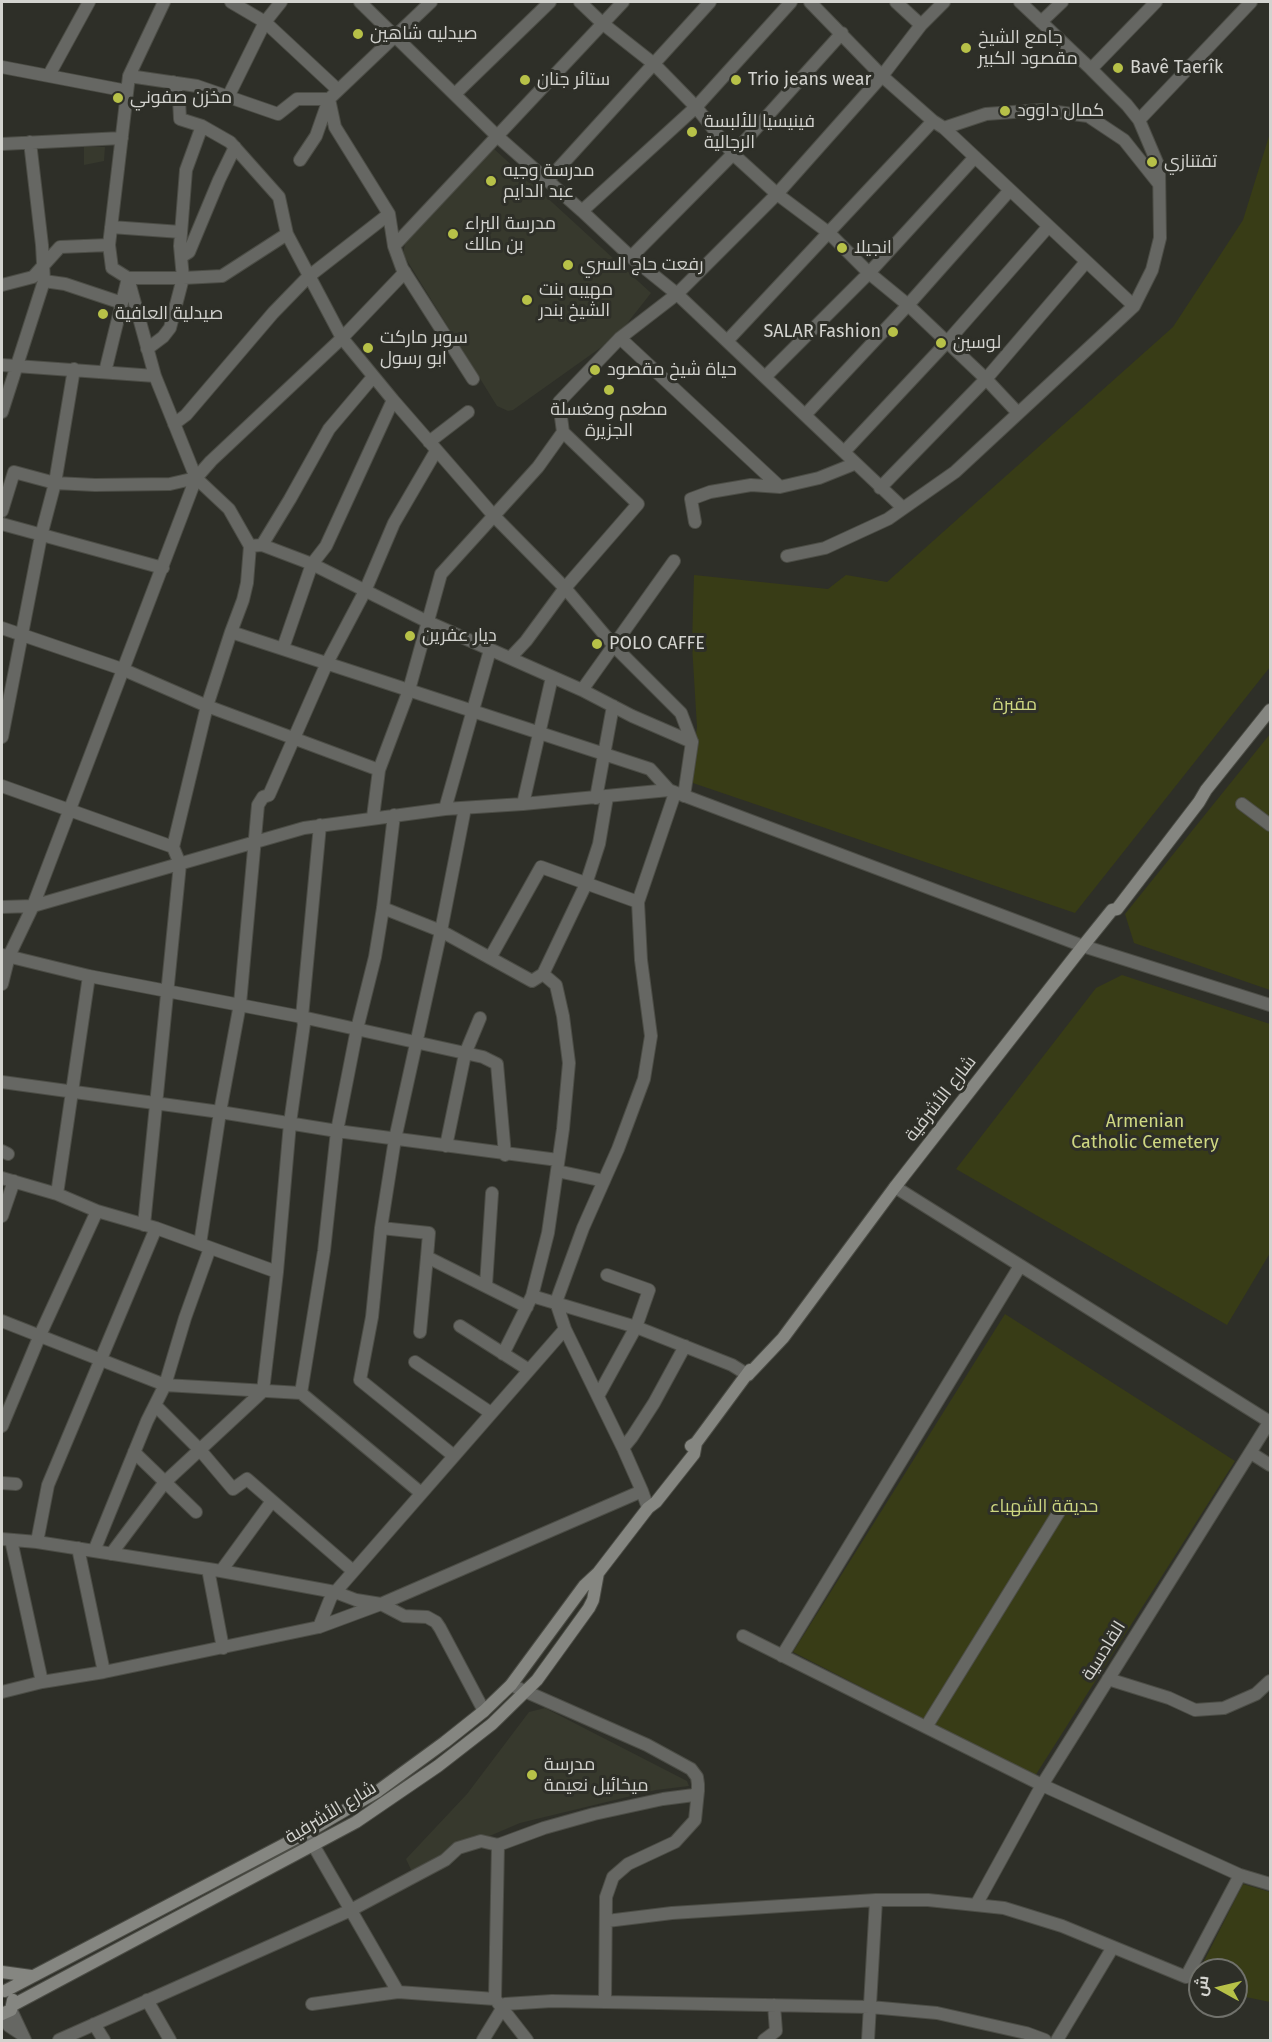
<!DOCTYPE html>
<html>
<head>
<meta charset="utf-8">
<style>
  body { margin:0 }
  #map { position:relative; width:1272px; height:2042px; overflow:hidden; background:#2e2f28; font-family:"Fira Sans",Cairo,sans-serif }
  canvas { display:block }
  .frame { position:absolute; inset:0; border:3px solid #d3d3cf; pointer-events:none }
  .north { position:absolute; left:1188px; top:1958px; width:60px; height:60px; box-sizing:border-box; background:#2e2f28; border:2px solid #70716b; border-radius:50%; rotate:278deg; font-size:16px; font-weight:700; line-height:24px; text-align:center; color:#d3d3cf }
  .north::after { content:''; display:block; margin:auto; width:21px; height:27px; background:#b7c148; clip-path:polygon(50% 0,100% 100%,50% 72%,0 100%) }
</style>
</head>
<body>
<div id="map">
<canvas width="1272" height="2042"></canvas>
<div class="frame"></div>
<div class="north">ش</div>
</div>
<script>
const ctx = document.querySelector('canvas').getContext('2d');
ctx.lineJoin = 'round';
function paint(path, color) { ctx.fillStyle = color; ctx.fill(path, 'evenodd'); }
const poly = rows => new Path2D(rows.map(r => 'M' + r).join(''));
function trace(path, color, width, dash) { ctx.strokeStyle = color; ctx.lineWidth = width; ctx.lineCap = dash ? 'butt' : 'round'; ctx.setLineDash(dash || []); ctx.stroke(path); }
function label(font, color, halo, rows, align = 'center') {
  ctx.font = font + ' "Fira Sans",Cairo,sans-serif'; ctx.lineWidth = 6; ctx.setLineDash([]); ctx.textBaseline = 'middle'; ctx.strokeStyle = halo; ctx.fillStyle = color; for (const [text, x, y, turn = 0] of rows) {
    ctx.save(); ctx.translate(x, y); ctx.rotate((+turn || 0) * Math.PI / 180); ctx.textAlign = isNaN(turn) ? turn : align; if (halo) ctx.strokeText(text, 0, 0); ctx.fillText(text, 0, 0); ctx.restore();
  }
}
const built = poly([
  [84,147,105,147,104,161,84,165],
  [493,148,651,293,625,326,603,346,513,410,508,411,497,406,403,254,405,244],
  [545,1708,687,1781,689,1786,656,1790,520,1823,464,1847,413,1874,406,1859,467,1794,529,1712]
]);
const green = poly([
  [1270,133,1270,667,1075,913,690,782,697,727,692,645,694,575,828,589,846,575,887,582,1173,327,1243,220],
  [1270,734,1270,990,1134,943,1125,914],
  [1122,975,1270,1024,1270,1253,1227,1325,956,1169,1096,988],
  [1005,1314,1235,1461,1035,1776,793,1652],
  [1243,1884,1270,1892,1270,2002,1236,1995,1236,1970,1200,1969]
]);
const street = poly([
  [164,2,129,76,109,245,112,268,128,278,155,376,196,478,229,509,250,546,262,545,312,564,428,622,582,690,632,716,692,742,684,796],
  [231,2,265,22,338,90],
  [360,2,497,136,582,211,631,257,677,294,903,508],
  [580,2,602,23,654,64,696,107,733,154,777,194,829,233,869,273,908,305,986,379,1018,413],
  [810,2,882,76,933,121,944,128,1134,306],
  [896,2,921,25],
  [1041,22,1062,2],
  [2,67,127,91],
  [1091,69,1156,2],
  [49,75,89,2],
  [129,76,197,86,278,114,297,99,329,99],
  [173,82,179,99,180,119,202,126,230,142,279,197,287,234,342,338,393,400,494,516,565,588,614,646,681,713,692,742],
  [455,94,550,2],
  [228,97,265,22,281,2],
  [329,99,335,127,389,214,394,246,402,268,473,379],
  [1139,120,1251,2],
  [944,128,986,114,1041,110,1088,116,1124,140,1159,184],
  [2,144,122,138],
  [300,160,316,136,329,99,431,2],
  [547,181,710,2],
  [582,211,696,107,791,2],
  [111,227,181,232],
  [394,246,623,2],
  [181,257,189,252,219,180,235,147],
  [631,257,733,154,842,33],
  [44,281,65,284,122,303],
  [2,285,33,277,60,247,109,245],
  [620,338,780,487],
  [727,341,933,121],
  [147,349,163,337,170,328,183,278,180,246,186,170,202,126],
  [2,365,155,376],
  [105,372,128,278,183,278,222,276,287,234],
  [765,377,869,273,975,157],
  [2,412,44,281,42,245,30,142],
  [805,415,908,305,1010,190],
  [174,424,186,415,273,313,308,277,389,214],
  [429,442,468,412],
  [844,452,947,342,1048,227],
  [880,488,986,379,1086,262],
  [2,511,14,472,55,483,95,485,170,484,196,478],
  [695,522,691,499,710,492,751,485,780,487,819,478,854,464],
  [2,524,163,568],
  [262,545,290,499,329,429,373,377],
  [787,556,825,548,888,519,955,472,1134,306,1152,270,1160,238,1159,167,1139,120,1127,105,1091,69,1020,2],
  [2,628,122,669,207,706,379,770],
  [231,632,650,769,669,790],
  [283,648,312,564,326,546,393,400],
  [510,658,526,641,565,588,638,504,563,432],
  [582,690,674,561],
  [2,737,41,536,55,483,74,369],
  [2,786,173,847,180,864,144,1225],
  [596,798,613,706],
  [523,804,552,677],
  [1242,804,1270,825],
  [445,809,490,650],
  [373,817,379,770,409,690,441,574,538,467,563,432,559,402,620,338,677,294,777,194,882,76,921,25,944,2],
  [173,847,207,706,231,632,243,600,247,583,250,546],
  [2,907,33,906,304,828,445,809,523,804,669,790,1083,946,1270,1005],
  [383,908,441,931,532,981,543,974],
  [3,955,89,976,302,1017,483,1057,497,1064,505,1155],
  [490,958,541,867,638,902],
  [2,984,9,956,33,906,196,478,211,461,342,338,405,272],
  [2,1082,220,1112,337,1131,558,1160],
  [446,1146,465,1054,480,1018],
  [2,1151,8,1154],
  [557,1171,604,1181],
  [2,1178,57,1194,97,1211,156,1228,277,1272],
  [895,1187,1270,1422],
  [57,1194,89,976],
  [2,1216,14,1181],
  [381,1228,429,1233,427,1257,527,1307],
  [200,1244,220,1112,240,1004,258,805,263,797,269,795,327,663,365,591,394,523,436,451],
  [486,1285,492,1193],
  [532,1296,636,1327,732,1365,748,1375],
  [2,1321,165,1385,301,1393,421,1493],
  [460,1326,529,1370],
  [420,1332,427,1257],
  [503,1354,532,1296,548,1233,563,1129,569,1063,563,1016,556,985,543,974,586,884,599,844,607,797],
  [415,1362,491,1413],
  [301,1393,324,1251,337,1131,357,1029,375,957,383,908,394,815],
  [598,1396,636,1327,649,1290,607,1275],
  [155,1405,200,1450,233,1489,247,1479,353,1571],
  [2,1426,40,1335,97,1211],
  [623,1448,632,1437,654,1403,685,1346],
  [134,1452,196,1512],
  [1251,1453,1270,1465],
  [454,1456,360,1380,372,1317,381,1228,395,1139,441,931,465,808],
  [2,1483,16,1484],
  [648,1508,642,1491,623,1448,565,1329,556,1302,583,1228,618,1149,644,1079,651,1036,641,960,638,902,675,793],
  [2,1539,37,1542,221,1571,335,1592,356,1600,381,1604,404,1616,427,1617,436,1622,440,1628,484,1711],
  [11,1540,42,1682],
  [37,1542,48,1485,156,1228],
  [78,1548,104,1672],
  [94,1551,147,1421,165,1385,185,1318,210,1248],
  [111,1554,165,1482,263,1391,277,1272,290,1123,304,1024,302,1017,320,825],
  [208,1569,223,1648],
  [221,1571,272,1501],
  [319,1627,331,1597,565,1329],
  [743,1636,1042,1785,1240,1875,1270,1884],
  [782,1656,1020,1266],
  [1108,1679,1169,1698,1195,1710,1224,1708,1256,1694,1270,1681],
  [511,1685,647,1745,691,1769,697,1777,698,1784,698,1791,694,1795,663,1799,594,1814,544,1828,498,1845,495,1999,527,2040],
  [2,1692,42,1682,104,1672,319,1627,381,1604,642,1491],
  [926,1727,1062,1507],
  [308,1836,398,1992,495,1999],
  [976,1905,1042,1785,1270,1421],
  [607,1921,672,1913,876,1900,928,1900,1004,1908,1062,1926,1186,1977,1240,1875],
  [147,2000,170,2040],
  [605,2002,606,1897,613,1877,628,1864,675,1842,695,1820,698,1791],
  [312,2004,398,1992],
  [11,2010,25,2040],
  [2,2017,9,2026,21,2034],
  [94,2024,104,2040],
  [59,2040,351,1910,445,1860,458,1848,481,1841,498,1845],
  [483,2040,505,2004,552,2001,870,2007,937,2013,1026,2033,1045,2040],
  [764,2040,776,2031,774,2005],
  [868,2040,876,1900],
  [1057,2040,1113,1947]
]);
const secondary = poly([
  [748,1375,783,1338,895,1187,1083,946,1112,910,1117,909,1199,802,1206,790,1270,710],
  [691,1446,696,1443,750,1370],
  [2,1972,31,1976],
  [5,1991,306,1833,378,1791,445,1742,484,1711,511,1685,584,1586,598,1573,648,1508,656,1502,694,1454,696,1443],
  [13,2005,356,1822,438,1766,492,1724,537,1680,589,1608,593,1600,598,1573],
  [2,2014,11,2010,13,2000]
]);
const markers = [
  [358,34,6,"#b7c148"],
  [966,48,6,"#b7c148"],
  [1118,68,6,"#b7c148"],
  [525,80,6,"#b7c148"],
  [736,80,6,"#b7c148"],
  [118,98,6,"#b7c148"],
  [1005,111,6,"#b7c148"],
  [692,132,6,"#b7c148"],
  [1152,162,6,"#b7c148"],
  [491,181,6,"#b7c148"],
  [453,234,6,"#b7c148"],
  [842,248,6,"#b7c148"],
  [568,265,6,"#b7c148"],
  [527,300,6,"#b7c148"],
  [103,314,6,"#b7c148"],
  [893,332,6,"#b7c148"],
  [941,343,6,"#b7c148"],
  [368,348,6,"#b7c148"],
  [595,370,6,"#b7c148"],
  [609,390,6,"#b7c148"],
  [410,636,6,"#b7c148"],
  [597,644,6,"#b7c148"],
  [532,1775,6,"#b7c148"]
];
const poiNames = [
  ["صيدليه شاهين",370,34],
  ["جامع الشيخ",978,38],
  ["مقصود الكبير",978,59],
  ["Bavê Taerîk",1130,68],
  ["ستائر جنان",537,80],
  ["Trio jeans wear",748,80],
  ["مخزن صفوني",130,98],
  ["كمال داوود",1017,111],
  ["فينيسيا للألبسة",704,122],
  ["الرجالية",704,143],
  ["تفتنازي",1164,162],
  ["مدرسة وجيه",503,171],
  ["عبد الدايم",503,192],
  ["مدرسة البراء",465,224],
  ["بن مالك",465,245],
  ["انجيلا",854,248],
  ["رفعت حاج السري",580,265],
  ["مهيبه بنت",539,290],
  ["الشيخ بندر",539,311],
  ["صيدلية العافية",115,314],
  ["SALAR Fashion",881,332,"right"],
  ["سوبر ماركت",380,338],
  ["ابو رسول",380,359],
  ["لوسين",953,343],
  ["حياة شيخ مقصود",607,370],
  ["مطعم ومغسلة",609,410,"center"],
  ["الجزيرة",609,431,"center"],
  ["ديار عفرين",422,636],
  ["POLO CAFFE",609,644],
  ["مدرسة",544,1765],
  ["ميخائيل نعيمة",544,1786]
];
const parkNames = [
  ["مقبرة",1015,705],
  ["Armenian",1145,1122],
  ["Catholic Cemetery",1145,1143],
  ["حديقة الشهباء",1044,1507]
];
const streetNames = [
  ["شارع الأشرفية",941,1099,-52],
  ["القادسية",1104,1651,-58],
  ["شارع الأشرفية",331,1813,-31]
];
paint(built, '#37392d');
paint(green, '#383c16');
trace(street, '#4c4d46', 14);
trace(secondary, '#4c4d46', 14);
trace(street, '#666763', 12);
trace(secondary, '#858681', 12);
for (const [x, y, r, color] of markers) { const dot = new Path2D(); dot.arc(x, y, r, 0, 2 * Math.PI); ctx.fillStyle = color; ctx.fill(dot); trace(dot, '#2e2f28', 2); }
label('18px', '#d3d3cf', '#2e2f28', poiNames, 'left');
label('18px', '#ced781', '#2e2f28', parkNames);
label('18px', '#d3d3cf', '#2e2f28', streetNames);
</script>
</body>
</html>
